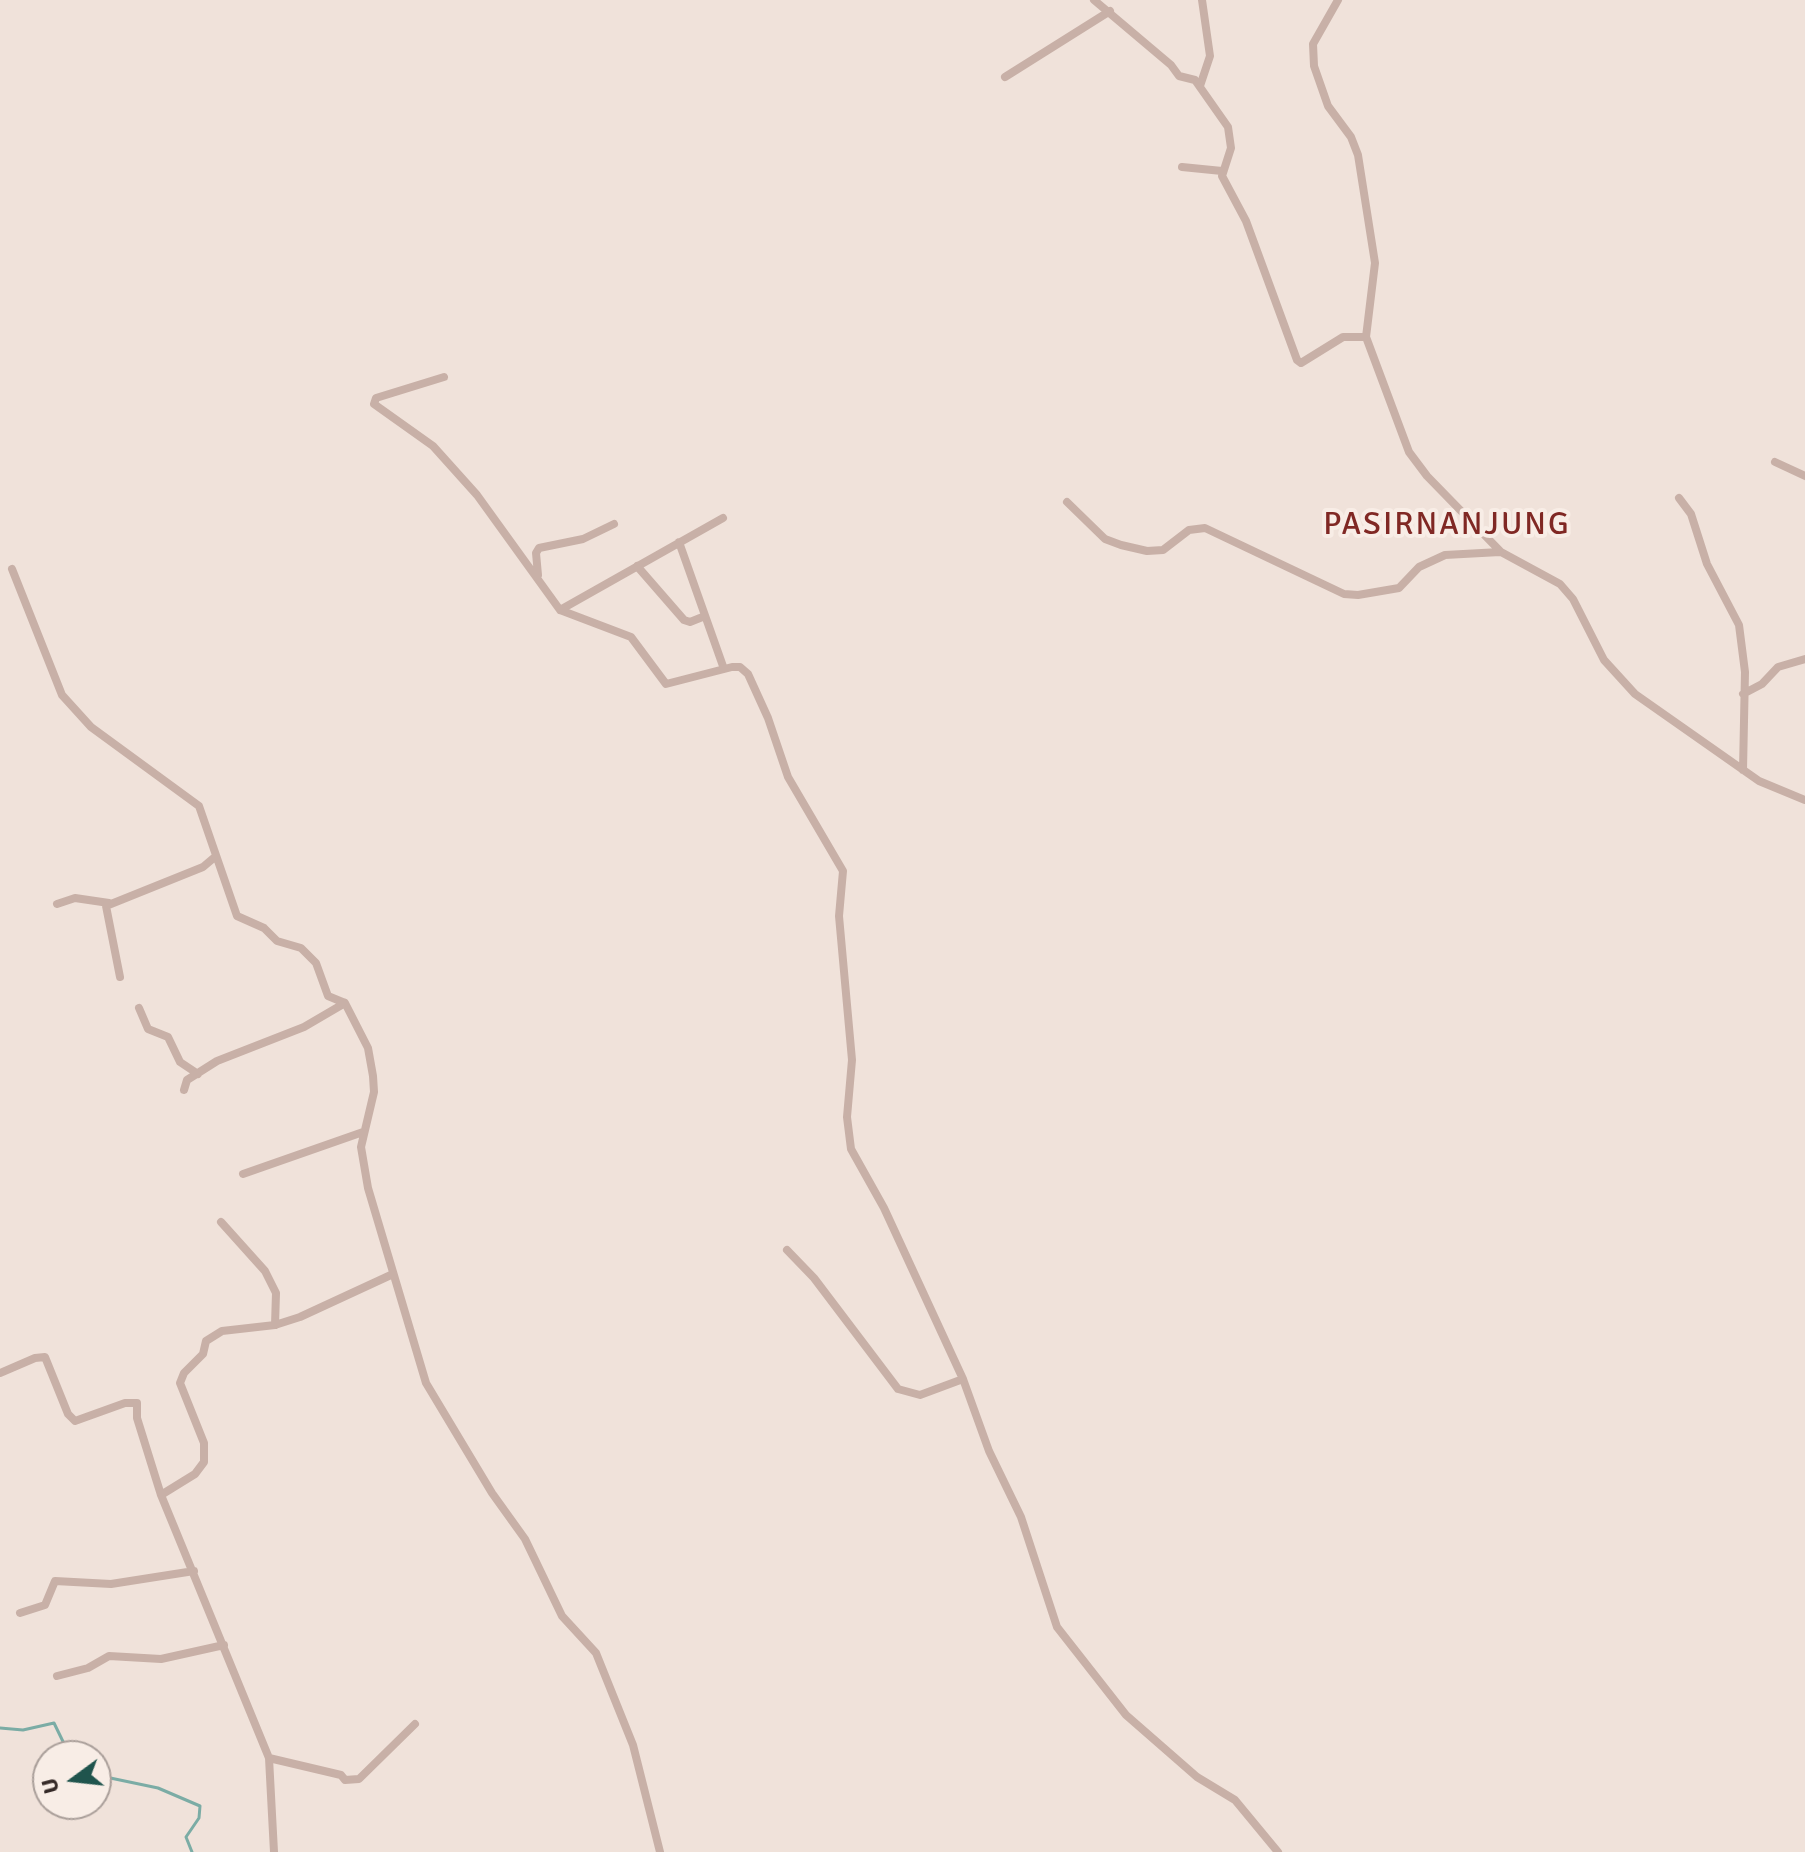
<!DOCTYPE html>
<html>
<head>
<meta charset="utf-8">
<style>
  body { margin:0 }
  #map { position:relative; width:1805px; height:1852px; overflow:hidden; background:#f0e2da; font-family:Signika,sans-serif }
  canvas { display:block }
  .north { position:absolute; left:32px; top:1740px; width:80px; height:80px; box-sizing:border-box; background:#f8ede6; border:2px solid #aa9f9a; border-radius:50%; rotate:255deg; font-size:22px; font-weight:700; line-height:32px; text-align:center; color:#352927 }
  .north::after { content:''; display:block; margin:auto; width:28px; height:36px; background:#1f544d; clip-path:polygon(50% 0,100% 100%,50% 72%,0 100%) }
</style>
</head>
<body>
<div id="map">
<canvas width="1805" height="1852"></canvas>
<div class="north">U</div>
</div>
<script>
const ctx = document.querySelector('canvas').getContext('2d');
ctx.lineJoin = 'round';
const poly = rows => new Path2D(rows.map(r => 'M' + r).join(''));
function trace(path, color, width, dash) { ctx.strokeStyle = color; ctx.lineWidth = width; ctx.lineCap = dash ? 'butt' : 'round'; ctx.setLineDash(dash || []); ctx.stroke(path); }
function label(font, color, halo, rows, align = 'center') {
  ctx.font = font + ' Signika,sans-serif'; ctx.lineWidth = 8; ctx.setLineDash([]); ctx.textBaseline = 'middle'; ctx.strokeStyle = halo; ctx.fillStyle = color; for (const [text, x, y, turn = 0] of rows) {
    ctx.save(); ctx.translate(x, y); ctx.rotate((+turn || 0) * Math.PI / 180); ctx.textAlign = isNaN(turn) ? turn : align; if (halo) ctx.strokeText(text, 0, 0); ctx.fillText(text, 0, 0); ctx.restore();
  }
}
const stream = poly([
  [0,1728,23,1730,54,1723,70,1756],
  [96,1775,158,1788,200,1806,199,1818,186,1837,192,1852]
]);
const minor = poly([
  [1094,0,1171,65,1179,76,1195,80,1228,127,1231,148,1222,176,1246,221,1297,360,1301,363,1343,337,1366,337],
  [1338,0,1313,44,1314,66,1328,106,1351,137,1358,155,1375,263,1366,337,1409,452,1427,476,1501,552,1560,584,1573,599,1604,660,1635,694,1759,781,1805,800],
  [1005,77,1110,11],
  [1200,86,1210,56,1202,0],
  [1182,167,1222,171],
  [444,377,376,398,374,404,433,446,477,495,560,610,631,637,666,684,732,667,740,667,748,674,768,718,788,777,843,871,839,916,852,1060,847,1117,851,1149,884,1208,963,1379,989,1451,1021,1517,1057,1627,1126,1715,1197,1777,1235,1800,1278,1852],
  [1775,462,1805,476],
  [1679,498,1691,514,1707,564,1739,625,1745,672,1743,770],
  [1067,502,1105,539,1121,545,1147,551,1163,550,1189,530,1205,528,1344,594,1358,595,1399,588,1419,567,1445,555,1500,552],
  [679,542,724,669],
  [637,566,684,620,690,622,705,616],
  [12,569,62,695,91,727,199,806,237,916,264,928,277,941,301,948,316,963,328,996,345,1003,368,1048,373,1076,374,1092,361,1147,368,1188,426,1383,492,1493,525,1539,562,1616,596,1653,633,1745,660,1852],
  [538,575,536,553,539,548,583,539,614,524],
  [560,610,723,518],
  [1743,694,1762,684,1778,667,1805,659],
  [57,904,75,898,109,903],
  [120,977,106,906,203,867,216,856],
  [139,1008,148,1029,168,1037,180,1062,198,1074],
  [184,1090,187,1080,217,1061,304,1027,345,1003],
  [243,1174,363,1132],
  [221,1222,265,1271,276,1293,275,1325],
  [787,1250,814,1278,898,1389,920,1395,963,1379],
  [0,1373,35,1358,45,1357,68,1414,75,1421,125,1403,137,1403,137,1418,161,1495,269,1758,274,1852],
  [161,1495,195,1474,204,1462,204,1443,180,1383,184,1373,203,1354,206,1341,222,1331,275,1325,300,1317,393,1274],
  [20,1613,45,1605,55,1581,111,1584,194,1571],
  [57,1676,88,1668,109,1656,161,1659,224,1645],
  [269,1758,341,1775,345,1780,359,1779,415,1724]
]);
const quarterNames = [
  ["PASIRNANJUNG",1447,526]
];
trace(stream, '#7baca5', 3);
trace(minor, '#c8b0a7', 8);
ctx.letterSpacing = '2px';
label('32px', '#802824', '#f8ede6', quarterNames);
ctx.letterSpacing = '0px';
</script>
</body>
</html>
